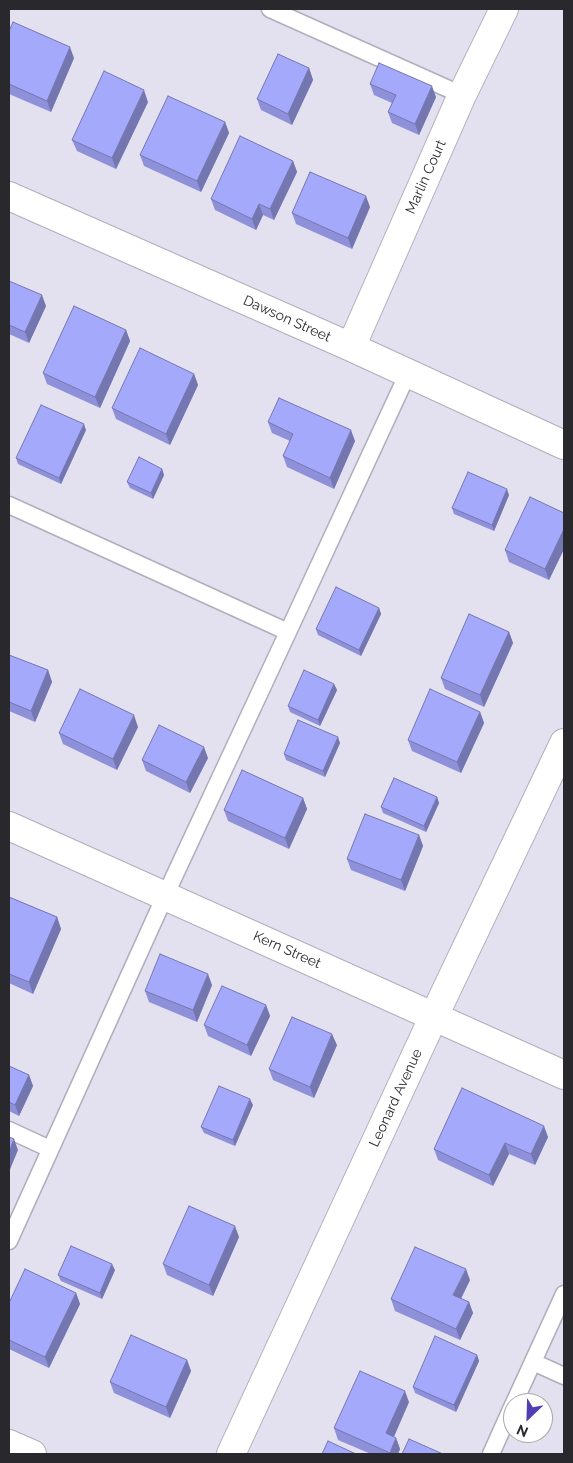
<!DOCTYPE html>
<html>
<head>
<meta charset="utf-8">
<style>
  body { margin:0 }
  #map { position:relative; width:573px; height:1463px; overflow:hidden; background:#e3e1ef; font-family:Raleway,sans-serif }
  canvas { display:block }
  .frame { position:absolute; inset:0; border:10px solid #29282d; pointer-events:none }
  .north { position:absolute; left:503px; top:1393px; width:50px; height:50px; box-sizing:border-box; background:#fff; border:1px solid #a9a9ab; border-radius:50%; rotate:204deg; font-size:14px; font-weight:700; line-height:20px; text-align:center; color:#29282d }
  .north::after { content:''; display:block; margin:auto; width:18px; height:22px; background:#533db4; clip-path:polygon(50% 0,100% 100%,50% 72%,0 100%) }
</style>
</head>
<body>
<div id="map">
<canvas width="573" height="1463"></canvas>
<div class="frame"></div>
<div class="north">N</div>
</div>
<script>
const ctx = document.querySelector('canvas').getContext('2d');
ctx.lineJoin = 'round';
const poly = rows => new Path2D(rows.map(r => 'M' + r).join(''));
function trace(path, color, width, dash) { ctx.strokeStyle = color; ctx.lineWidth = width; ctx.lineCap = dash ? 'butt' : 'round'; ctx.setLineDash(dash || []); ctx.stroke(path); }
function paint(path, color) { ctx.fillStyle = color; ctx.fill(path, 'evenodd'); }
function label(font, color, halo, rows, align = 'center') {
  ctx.font = font + ' Raleway,sans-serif'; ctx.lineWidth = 4; ctx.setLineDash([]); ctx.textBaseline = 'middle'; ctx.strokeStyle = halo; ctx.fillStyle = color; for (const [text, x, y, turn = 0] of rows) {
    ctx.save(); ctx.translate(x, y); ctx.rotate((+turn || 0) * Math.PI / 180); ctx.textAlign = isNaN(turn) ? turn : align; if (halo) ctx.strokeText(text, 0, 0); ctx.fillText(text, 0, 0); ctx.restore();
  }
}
const service = poly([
  [270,9,462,95],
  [9,505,288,632],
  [9,1130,50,1149],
  [9,1241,165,896,288,632,408,373],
  [533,1362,564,1376],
  [514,1403,564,1294],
  [491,1454,513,1405]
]);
const minor = poly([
  [9,196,351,347,564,445],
  [351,347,462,95,504,9],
  [9,826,564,1075],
  [9,1444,32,1454],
  [231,1454,434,1016,564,743]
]);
const wall = poly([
  [9,31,74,58,51,112,9,94],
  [309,68,313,80,292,125,261,110,257,99],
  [370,84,436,97,419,135,392,123,388,112,392,103,374,95],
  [148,102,116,169,77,151,72,140],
  [225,122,229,133,201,192,144,166,140,155],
  [293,161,297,172,274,220,263,215,256,230,215,210,211,199],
  [370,207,352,249,296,224,292,213],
  [9,281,46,306,29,343,9,334],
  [126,330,130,341,100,408,47,384,43,373],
  [194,374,198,385,170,445,116,419,112,408],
  [268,422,355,441,334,489,287,467,283,456,290,441,272,433],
  [86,430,61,484,18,464,16,458],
  [162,469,164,475,153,499,130,488,127,482],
  [509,495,494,531,454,514,452,508],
  [564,513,564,549,549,580,509,562,505,550],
  [379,608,381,614,361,656,318,635,316,629],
  [509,632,513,643,484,707,445,689,441,678],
  [9,655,48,670,52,682,35,722,9,711],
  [334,684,337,690,320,726,290,712,288,706],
  [480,712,484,723,461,773,412,751,408,740],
  [138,727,117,770,63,744,59,733],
  [340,743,325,777,286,760,284,754],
  [208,758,190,793,146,771,142,760],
  [437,797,439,803,426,832,383,813,381,807],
  [303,798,307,809,289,849,228,821,224,810],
  [419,835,423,846,405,891,351,870,347,859],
  [9,897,57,917,61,929,33,994,9,983],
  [212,985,197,1022,149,1002,145,991],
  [266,1005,270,1016,251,1056,208,1036,204,1025],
  [337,1045,314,1098,273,1080,269,1069],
  [9,1066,29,1075,33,1086,19,1116,9,1111],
  [253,1105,235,1146,204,1133,201,1127],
  [548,1137,535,1165,509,1154,493,1186,438,1160,434,1149],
  [239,1237,213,1296,167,1275,163,1264],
  [115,1270,102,1299,61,1281,58,1275],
  [470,1280,461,1299,469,1302,473,1313,460,1340,395,1311,391,1299],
  [76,1293,80,1304,49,1368,9,1349,9,1303],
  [477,1355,479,1361,456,1412,415,1393,413,1387],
  [187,1360,191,1371,170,1418,114,1393,110,1382],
  [409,1402,394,1437,396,1438,400,1449,398,1454,371,1454,338,1440,334,1428]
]);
const shadedWall = poly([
  [70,47,74,58,51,112,47,101],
  [309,68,313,80,292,125,288,114],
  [432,86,436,97,419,135,415,124],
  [144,90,148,102,116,169,112,158],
  [225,122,229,133,201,192,197,181],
  [293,161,297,172,274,220,270,209],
  [366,196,370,207,352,249,348,238],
  [259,204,263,215,256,230,252,219],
  [42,295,46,306,29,343,25,332],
  [126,330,130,341,100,408,95,397],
  [194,374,198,385,170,445,166,434],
  [84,424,86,430,61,484,59,478],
  [351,430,355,441,334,489,330,478],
  [162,469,164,475,153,499,151,493],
  [507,489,509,495,494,531,492,525],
  [564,529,564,549,549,580,545,569],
  [379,608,381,614,361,656,359,650],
  [509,632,513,643,484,707,480,695],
  [48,670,52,682,35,722,31,711],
  [334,684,337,690,320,726,318,720],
  [480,712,484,723,461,773,457,762],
  [134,715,138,727,117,770,113,759],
  [338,737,340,743,325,777,323,771],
  [204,747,208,758,190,793,186,782],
  [437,797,439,803,426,832,424,826],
  [303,798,307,809,289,849,285,838],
  [419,835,423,846,405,891,401,880],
  [57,917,61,929,33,994,29,982],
  [208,974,212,985,197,1022,193,1010],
  [266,1005,270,1016,251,1056,247,1045],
  [332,1034,337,1045,314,1098,310,1087],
  [29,1075,33,1086,19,1116,15,1105],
  [250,1099,253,1105,235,1146,233,1140],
  [544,1126,548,1137,535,1165,531,1154],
  [14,1139,18,1150,9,1172,9,1152],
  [505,1143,509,1154,493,1186,489,1175],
  [235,1226,239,1237,213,1296,209,1285],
  [112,1264,115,1270,102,1299,100,1293],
  [466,1269,470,1280,457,1306,453,1295],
  [76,1293,80,1304,49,1368,45,1357],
  [469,1302,473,1313,460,1340,456,1329],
  [477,1355,479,1361,456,1412,454,1405],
  [187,1360,191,1371,170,1418,166,1407],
  [405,1391,409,1402,390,1445,386,1433],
  [396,1438,400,1449,398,1454,390,1454,390,1453]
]);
const building = poly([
  [13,22,70,47,47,101,9,84,9,31,13,22],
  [278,54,309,68,288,114,257,99,278,54],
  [379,63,432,86,415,124,388,112,396,95,370,84,379,63],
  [104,71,144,90,112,158,72,140,104,71],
  [168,96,225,122,197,181,140,155,168,96],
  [240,136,293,161,270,209,259,204,252,219,211,199,240,136],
  [310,172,366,196,348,238,292,213,310,172],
  [9,281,42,295,25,332,9,325,9,281],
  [74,306,126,330,95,397,43,373,74,306],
  [140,348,194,374,166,434,112,408,140,348],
  [279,398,351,430,330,478,283,456,293,434,268,422,279,398],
  [41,405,84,424,59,478,16,458,41,405],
  [139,457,162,469,151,493,127,482,139,457],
  [468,472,507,489,492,525,452,508,468,472],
  [530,497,564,513,564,529,545,569,505,550,530,497],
  [336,587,379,608,359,650,316,629,336,587],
  [469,614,509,632,480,695,441,678,469,614],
  [9,655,48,670,31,711,9,702,9,655],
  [304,670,334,684,318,720,288,706,304,670],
  [80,689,134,715,113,759,59,733,80,689],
  [430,689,480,712,457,762,408,740,430,689],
  [298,720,338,737,323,771,284,754,298,720],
  [159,725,204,747,186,782,142,760,159,725],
  [242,770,303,798,285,838,224,810,242,770],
  [394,778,437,797,424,826,381,807,394,778],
  [365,814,419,835,401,880,347,859,365,814],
  [9,897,57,917,29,982,9,974,9,897],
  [160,954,208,974,193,1010,145,991,160,954],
  [222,986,266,1005,247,1045,204,1025,222,986],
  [292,1017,332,1034,310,1087,269,1069,292,1017],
  [9,1066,29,1075,15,1105,9,1102,9,1066],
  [219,1086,250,1099,233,1140,201,1127,219,1086],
  [462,1088,544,1126,531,1154,505,1143,489,1175,434,1149,462,1088],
  [9,1137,14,1139,9,1152,9,1137],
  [189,1206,235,1226,209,1285,163,1264,189,1206],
  [71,1246,112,1264,100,1293,58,1275,71,1246],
  [415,1247,466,1269,453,1295,469,1302,456,1329,391,1299,415,1247],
  [25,1269,76,1293,45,1357,9,1340,9,1303,25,1269],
  [131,1335,187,1360,166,1407,110,1382,131,1335],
  [435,1336,477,1355,454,1405,413,1387,435,1336],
  [360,1371,405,1391,386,1433,396,1438,390,1453,334,1428,360,1371],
  [409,1439,443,1454,402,1454,409,1439],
  [328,1441,356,1454,322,1454,328,1441]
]);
const streetNames = [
  ["Marlin Court",426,177,-66],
  ["Dawson Street",287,319,24],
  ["Kern Street",287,950,24],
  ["Leonard Avenue",396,1098,-65]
];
trace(service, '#b0aebb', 19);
trace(minor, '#b0aebb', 30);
trace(service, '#fff', 16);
trace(minor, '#fff', 28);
paint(wall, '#8e91d9');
paint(shadedWall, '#7476b0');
paint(building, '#a5a9fc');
trace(building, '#7476b0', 1);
label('14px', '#29282d', '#fff', streetNames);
</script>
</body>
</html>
